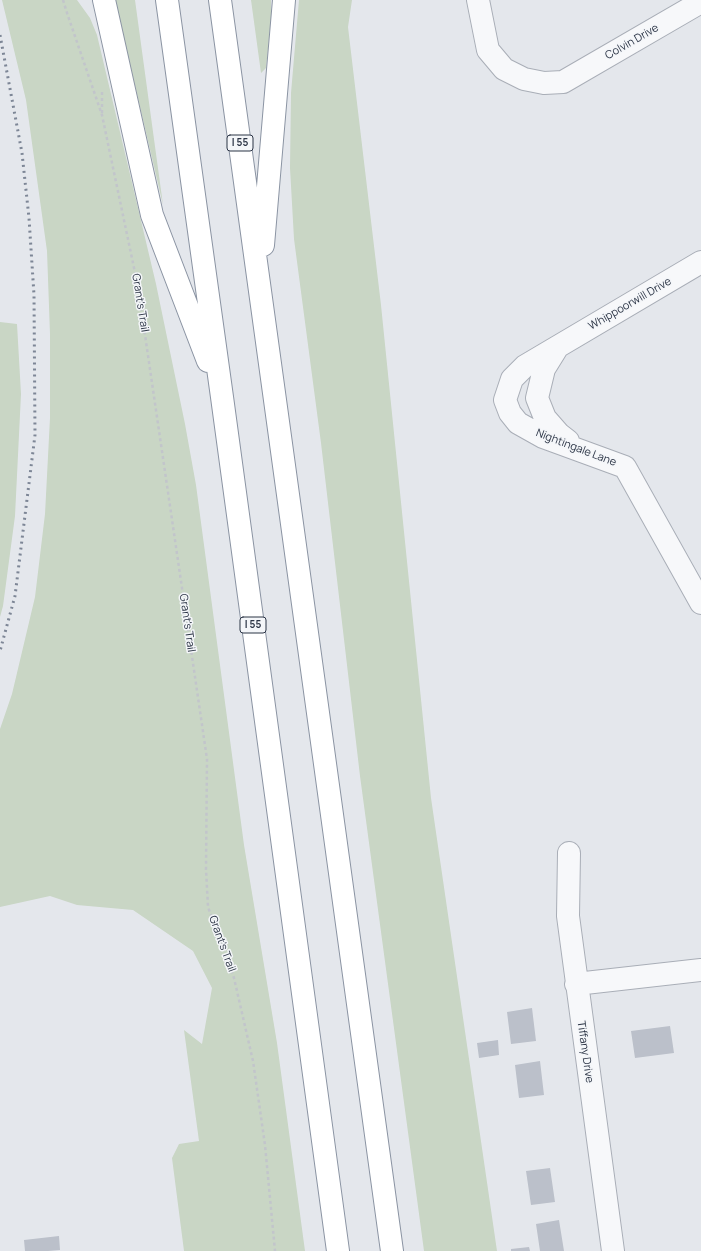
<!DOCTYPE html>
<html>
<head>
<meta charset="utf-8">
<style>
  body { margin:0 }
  canvas { display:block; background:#e4e7ec }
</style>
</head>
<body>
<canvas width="701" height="1251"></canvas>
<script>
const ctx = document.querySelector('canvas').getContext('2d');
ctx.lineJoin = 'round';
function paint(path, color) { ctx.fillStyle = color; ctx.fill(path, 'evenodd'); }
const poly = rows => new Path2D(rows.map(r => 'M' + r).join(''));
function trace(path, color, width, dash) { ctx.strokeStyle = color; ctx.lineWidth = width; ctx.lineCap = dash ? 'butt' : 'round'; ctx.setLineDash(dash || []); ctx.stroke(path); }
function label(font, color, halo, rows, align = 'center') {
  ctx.font = font + ' Manrope,sans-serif'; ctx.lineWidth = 3; ctx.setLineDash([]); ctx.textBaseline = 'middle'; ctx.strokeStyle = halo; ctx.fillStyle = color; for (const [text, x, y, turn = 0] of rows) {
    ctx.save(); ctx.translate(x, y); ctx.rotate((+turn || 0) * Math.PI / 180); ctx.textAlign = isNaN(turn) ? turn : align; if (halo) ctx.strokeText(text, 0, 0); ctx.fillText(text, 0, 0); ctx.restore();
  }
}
const green = poly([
  [2,0,77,0,90,18,97,35,156,284,185,424,196,485,244,845,277,1043,305,1251,184,1251,172,1158,179,1144,199,1141,184,1030,202,1044,212,988,193,951,133,910,77,905,50,896,0,907,0,729,12,694,35,597,45,514,50,418,50,334,47,251,26,100],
  [115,0,135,0,163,205],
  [251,0,271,0,271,19,266,68,261,73],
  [299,0,352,0,348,27,381,305,431,798,497,1251,424,1251,360,776,321,443,294,239,290,168,291,93],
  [0,322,17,324,21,394,15,516,3,606,0,617]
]);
const building = poly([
  [532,1008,536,1041,511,1044,507,1012],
  [670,1026,674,1053,635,1058,631,1031],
  [498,1040,499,1055,479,1058,477,1043],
  [540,1061,544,1095,519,1098,515,1065],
  [550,1168,555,1202,531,1205,526,1171],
  [559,1220,564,1251,540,1251,536,1224],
  [59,1236,60,1250,48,1251,25,1251,24,1240],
  [529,1247,530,1251,511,1251,511,1249]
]);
const path = poly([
  [63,0,67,13,102,115,138,287,207,759,206,869,208,907,234,978,253,1061,265,1145,275,1251],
  [102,92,102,113]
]);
const minor = poly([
  [478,0,488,50,504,69,524,79,544,83,563,82,701,2],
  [701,262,525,366,512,379,505,400,510,413,518,423,543,437,625,467,701,603],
  [557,348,544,369,537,398,545,418,559,434,568,441],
  [569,853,568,916,613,1251],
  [576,984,701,970]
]);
const highway = poly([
  [104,0,152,215,208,361],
  [167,0,222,397,338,1251],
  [220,0,392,1251],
  [263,245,284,0]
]);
const rail = poly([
  [0,35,22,153,29,218,34,295,35,435,15,596,0,651]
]);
const shields = [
  [240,143,26],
  [253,625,26]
];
const shieldNames = [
  ["I 55",240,143],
  ["I 55",253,625]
];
const streetNames = [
  ["Colvin Drive",632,42,-30],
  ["Grant's Trail",140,303,81],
  ["Whippoorwill Drive",630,304,-30],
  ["Nightingale Lane",576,448,21],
  ["Grant's Trail",187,623,82],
  ["Grant's Trail",222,944,70],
  ["Tiffany Drive",585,1052,82]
];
paint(green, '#c9d6c5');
paint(building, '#bbc0ca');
trace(minor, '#a9aeb7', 24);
trace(highway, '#8b94a3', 24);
trace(path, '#c2c5cb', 2.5, [3, 3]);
trace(minor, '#f7f8fa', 22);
trace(highway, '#fff', 22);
trace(rail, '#7d8696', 3, [2, 4]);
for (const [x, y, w] of shields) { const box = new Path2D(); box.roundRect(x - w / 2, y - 8, w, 16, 3); ctx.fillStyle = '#f4f6f9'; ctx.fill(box); trace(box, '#2b3445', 1); }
label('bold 10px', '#2b3445', null, shieldNames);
label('11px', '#2b3445', '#f4f6f9', streetNames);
</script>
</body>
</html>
